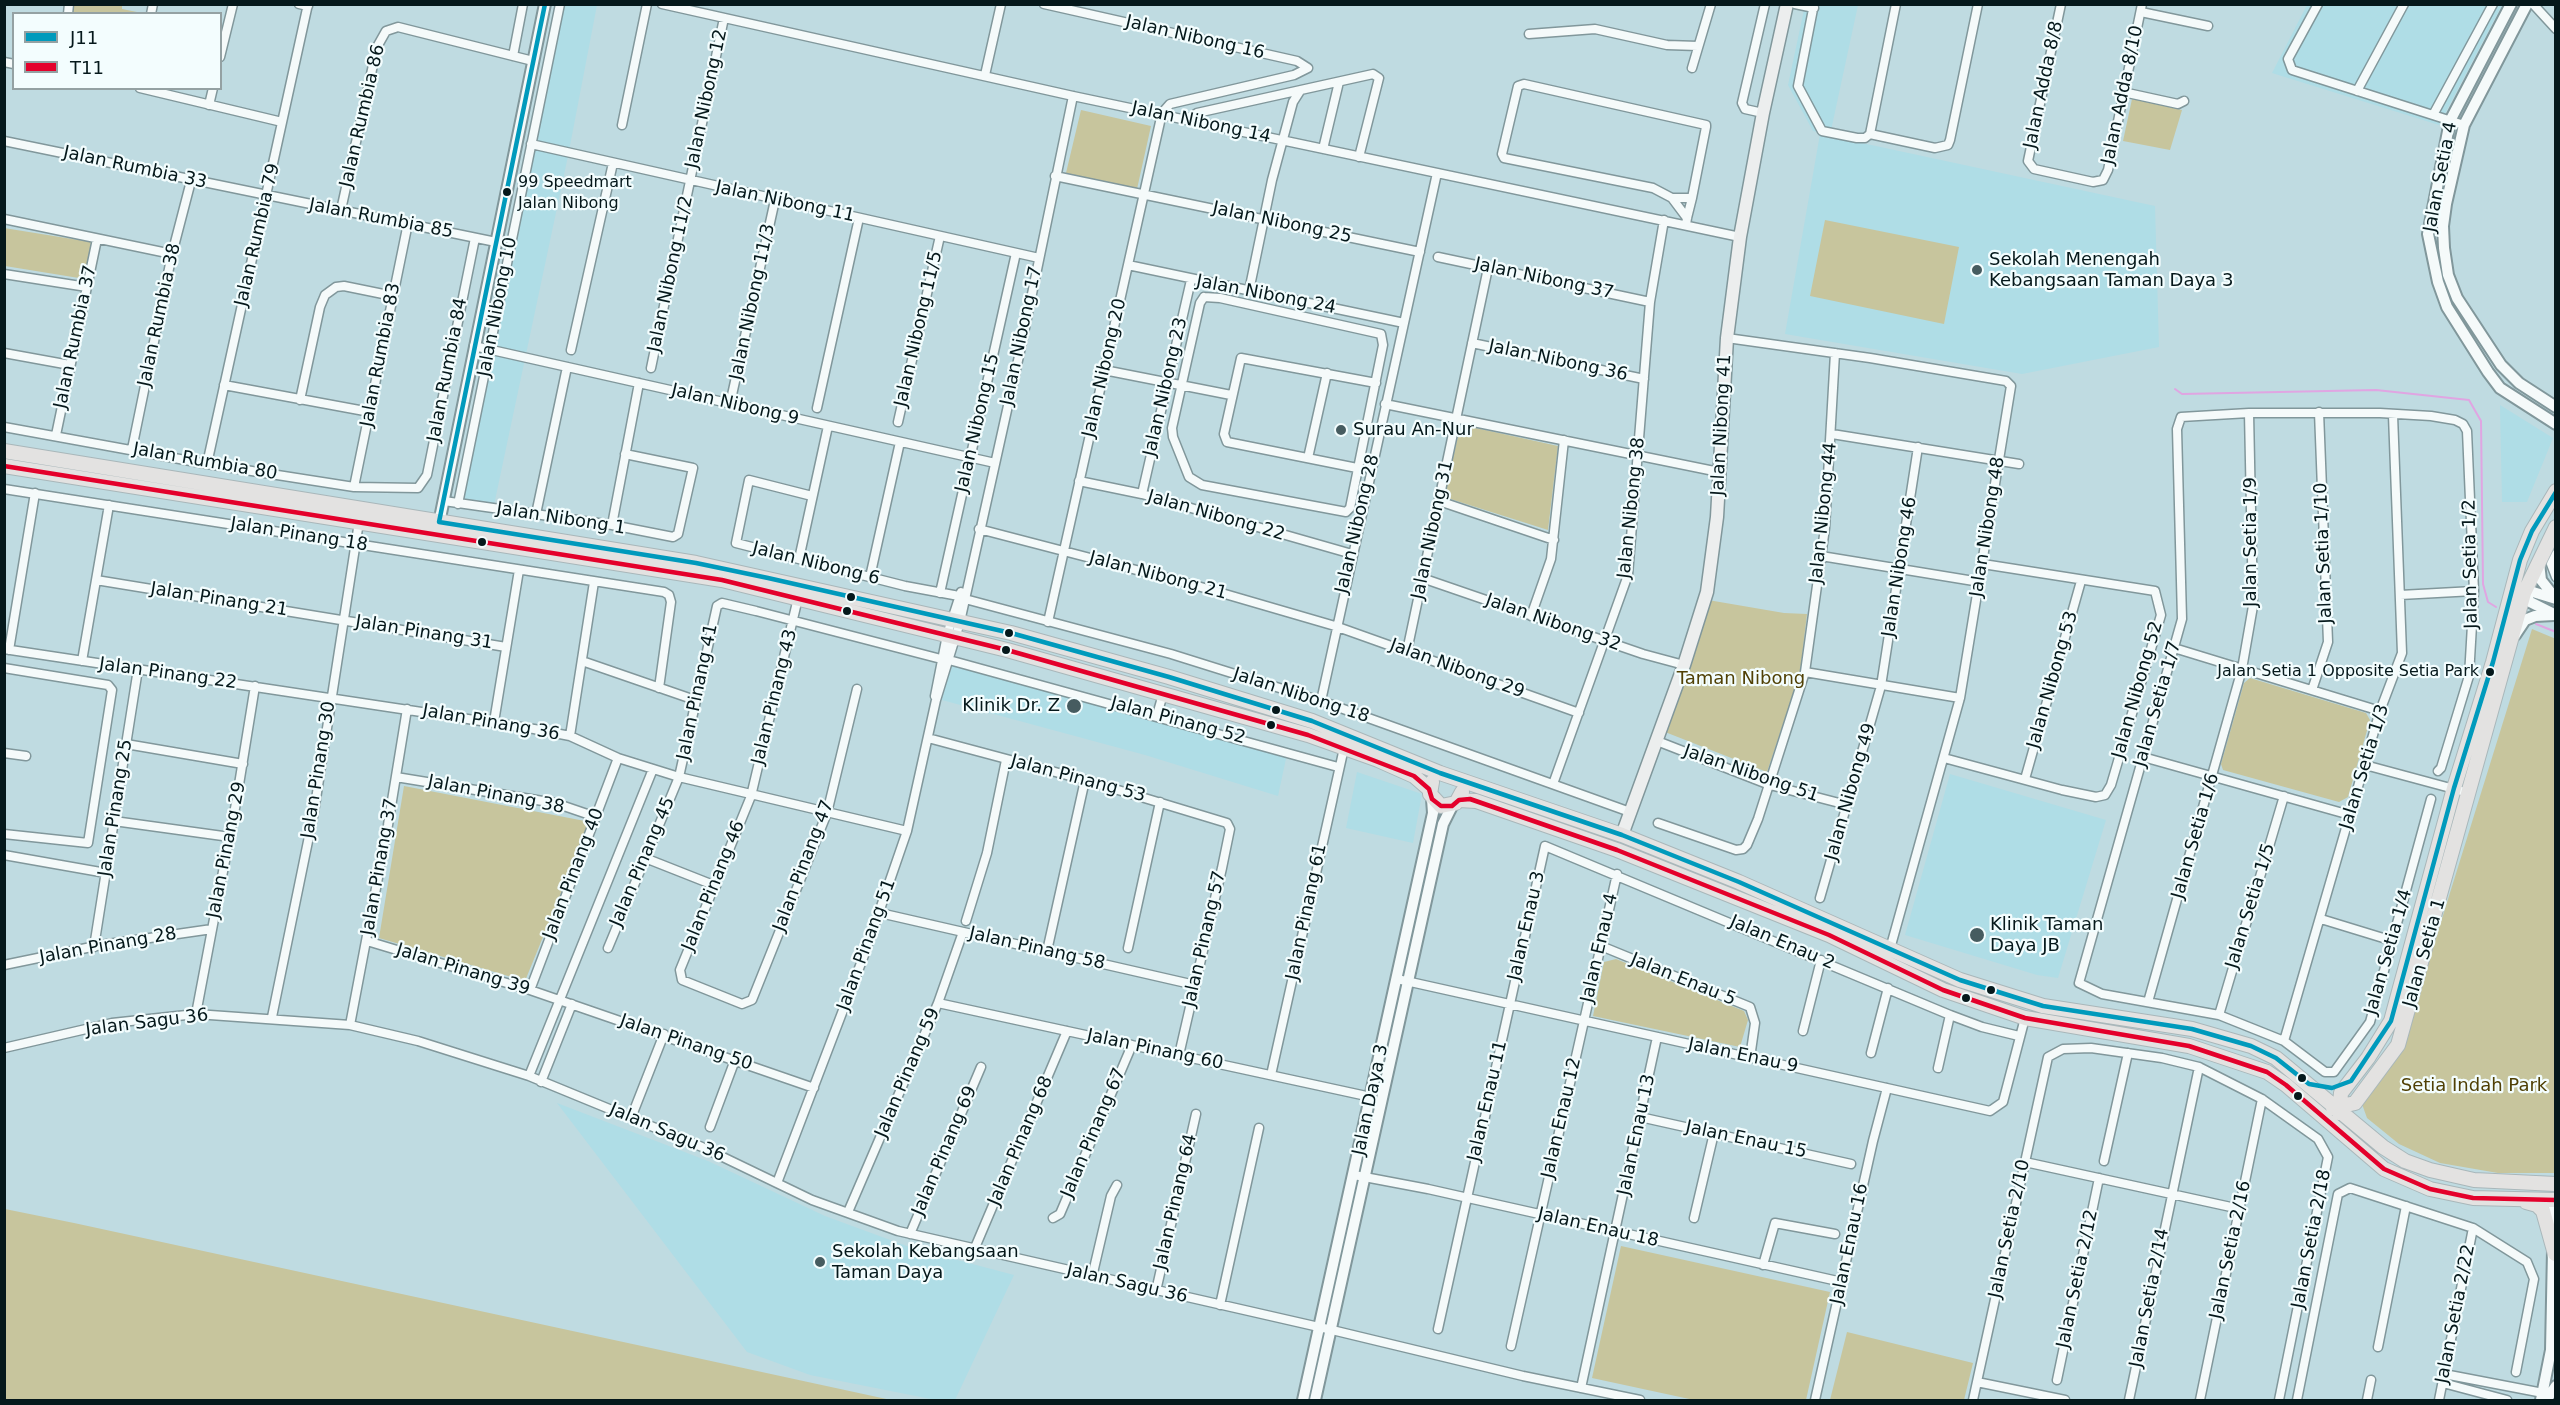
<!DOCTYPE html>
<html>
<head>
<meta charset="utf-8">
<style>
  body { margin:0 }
  #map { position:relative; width:2560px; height:1405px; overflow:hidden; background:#bfdbe1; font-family:"DejaVu Sans",sans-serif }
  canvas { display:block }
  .frame { position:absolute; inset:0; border:6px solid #05181b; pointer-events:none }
  .legend { position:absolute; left:12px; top:12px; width:210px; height:78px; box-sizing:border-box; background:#f3fdfe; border:2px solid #94a1a3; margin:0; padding:8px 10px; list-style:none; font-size:18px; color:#05181b }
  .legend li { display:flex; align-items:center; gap:12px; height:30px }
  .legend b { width:30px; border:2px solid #94a1a3 }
</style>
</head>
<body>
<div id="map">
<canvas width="2560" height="1405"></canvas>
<div class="frame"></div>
<ul class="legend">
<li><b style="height:8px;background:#009abc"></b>J11</li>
<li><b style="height:8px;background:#e4002b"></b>T11</li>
</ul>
</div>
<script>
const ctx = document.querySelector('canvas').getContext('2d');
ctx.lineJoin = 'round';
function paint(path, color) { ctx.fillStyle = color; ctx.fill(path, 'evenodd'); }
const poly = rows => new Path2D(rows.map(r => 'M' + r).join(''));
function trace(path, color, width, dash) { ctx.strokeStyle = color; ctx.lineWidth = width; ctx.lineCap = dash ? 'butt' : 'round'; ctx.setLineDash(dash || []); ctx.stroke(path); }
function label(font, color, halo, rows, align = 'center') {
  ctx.font = font + ' "DejaVu Sans",sans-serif'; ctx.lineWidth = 4.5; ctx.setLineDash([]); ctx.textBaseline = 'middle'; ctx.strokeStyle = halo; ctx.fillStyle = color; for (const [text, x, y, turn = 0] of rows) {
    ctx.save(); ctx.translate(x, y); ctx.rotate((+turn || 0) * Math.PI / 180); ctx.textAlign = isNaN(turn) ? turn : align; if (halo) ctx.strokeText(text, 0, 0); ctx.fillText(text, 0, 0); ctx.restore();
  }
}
const built = poly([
  [562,5,597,5,568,156,494,505,462,501],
  [1805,5,1858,5,1830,135,1813,131,1788,85],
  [2307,5,2502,5,2439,125,2272,73],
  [1820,134,2155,206,2159,347,2022,374,1785,334],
  [2500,405,2553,438,2527,502,2502,502],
  [951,664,1287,754,1278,796,1145,755,942,700],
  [1357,772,1422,794,1413,843,1346,828],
  [1950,774,2106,820,2058,978,2037,975,1905,935],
  [557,1103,708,1161,825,1216,912,1248,1014,1275,955,1400,936,1400,810,1375,747,1352]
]);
const green = poly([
  [72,4,122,5,122,9,142,13,71,14],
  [2132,99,2182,110,2170,150,2123,141],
  [1081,110,1151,126,1137,189,1066,173],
  [1825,220,1959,247,1944,324,1810,296],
  [4,228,91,242,85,279,5,266],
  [1467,426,1558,446,1548,530,1444,497,1459,432],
  [1708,600,1784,613,1807,614,1800,673,1767,772,1665,732],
  [2532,629,2556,639,2555,1173,2498,1173,2440,1163,2399,1144,2367,1118,2362,1104,2403,1044],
  [2250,678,2366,713,2370,720,2348,797,2339,802,2223,770,2221,764,2244,683],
  [404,786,590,822,525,981,379,938],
  [1616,959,1744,1011,1748,1020,1740,1047,1593,1016,1604,962],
  [5,1209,74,1223,891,1400,5,1400],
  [1621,1246,1830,1292,1806,1400,1694,1400,1592,1378],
  [1847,1332,1973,1363,1964,1400,1830,1400]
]);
const stream = poly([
  [2175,389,2182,394,2376,390,2469,400,2481,421,2483,584,2488,602,2496,607],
  [2536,624,2556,632]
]);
const minor = poly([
  [299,4,308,6],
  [662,4,1073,96,1740,237],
  [1044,4,1297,61,1308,68,1294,75,1170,104,1162,113,1048,622],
  [1795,4,1814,8],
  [1814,4,1798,86,1822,131,1857,138,1865,138,1870,134,1935,148,1948,145,1950,140,1978,4],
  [2061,4,2028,161,2034,169,2093,182,2103,180,2108,170,2142,4],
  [2318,4,2288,59,2292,70,2464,125],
  [2533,4,2556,29],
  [2141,12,2208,26],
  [68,14,69,4],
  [151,14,153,4],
  [1529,34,1595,29,1667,45,1698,46],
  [513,56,523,4],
  [220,57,233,4],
  [4,62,14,64],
  [1692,68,1711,4],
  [985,75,1001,4],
  [140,88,282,122],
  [2357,91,2404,4],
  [2123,92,2178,104,2184,101],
  [209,105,213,88],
  [1763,113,1745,109,1742,103,1765,4],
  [2433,115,2493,4],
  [1188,119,1197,113,1373,74,1379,78,1359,157],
  [622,125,647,4],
  [1870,134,1896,4],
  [4,141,496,242],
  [531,144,1039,258],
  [1323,149,1339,82],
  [1055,176,1420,252],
  [1672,198,1687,218],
  [341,210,377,47,386,31,398,27,533,61],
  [4,219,172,254],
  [1686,225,1687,218,1692,198,1706,127,1706,125,1524,84,1518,86,1502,154,1504,158,1653,188,1672,198,1692,198],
  [1438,257,1650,302],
  [1128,265,1404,323],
  [4,274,87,287],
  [1249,291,1272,180,1293,102,1300,91],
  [1204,297,1220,298,1381,334,1383,345,1350,508,1346,512,1202,485,1189,477,1173,437,1172,428,1200,303,1204,297],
  [1727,338,1870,358,2006,381,2011,386,1960,698,1890,949],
  [1472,343,1644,379],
  [474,346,995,463],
  [571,350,613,163],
  [4,353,70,365],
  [651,368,724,18],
  [1104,370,1231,395],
  [224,385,370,412],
  [300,400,320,307,325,295,336,287,344,286,393,296],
  [730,404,775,200],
  [1385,404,1719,472],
  [817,408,859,218],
  [898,422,940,236],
  [4,427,207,464,354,487,418,488,427,475,475,238],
  [1832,434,2019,464],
  [56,435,97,239],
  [132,449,172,254,191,181],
  [1308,458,1327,373],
  [207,464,308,4],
  [1362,469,1227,442,1224,434,1241,358,1376,383],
  [1079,481,1142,494,1352,554],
  [354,487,408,223],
  [4,489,664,592,669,595,671,602,659,688],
  [1142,494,1191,280],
  [812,496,749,480,736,543,905,586,959,596],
  [444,501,612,525,673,537,678,534,693,468,625,454],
  [1439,501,1554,540],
  [458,504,560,4],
  [536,514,567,367],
  [612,525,639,383],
  [979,529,1194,585,1335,626,1579,713],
  [2556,554,2551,564,2556,577],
  [1821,556,1980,582],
  [799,559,828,426],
  [870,577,900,442],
  [1422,578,1643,654,1684,665],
  [96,580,506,647],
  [940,593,1016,253],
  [2400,595,2474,591],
  [798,598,751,796,680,970,682,980,742,1004,752,1000,827,813,857,689],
  [965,599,1171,654,1321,701,1630,812],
  [1531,616,1551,559,1564,440],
  [2174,648,2380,711],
  [4,649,534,729,570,736,618,758,679,777,907,831],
  [9,650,35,493],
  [1407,651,1488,268],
  [949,660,1338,767],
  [82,661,109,505],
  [582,661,695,700],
  [4,668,108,685,112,690,88,843,4,834],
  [1805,672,1960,698],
  [2312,690,2328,642,2319,412],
  [935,696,947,635,961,592],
  [1321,701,1437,173],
  [1157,715,1163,694],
  [494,722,519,570],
  [570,736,594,582],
  [928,738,1085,780,1227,823,1230,829,1222,868,1179,1055],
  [1657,741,1770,785,1847,805],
  [126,744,243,764],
  [4,753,26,756],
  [2143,757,2350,815],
  [1944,758,2062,790,2096,797,2105,795,2111,785,2161,615,2155,591,1983,564],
  [2365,765,2469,793],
  [396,777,555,803,596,817],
  [2025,779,2081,581],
  [1553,784,1628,575,1650,302,1664,220],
  [2431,799,2370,1022,2334,1072,2325,1072,2284,1041,2219,1015,2102,994,2079,983,2182,619,2177,429,2181,417,2249,413,2380,413,2431,416,2455,420,2463,424,2467,431,2474,591,2469,676,2441,768,2438,771],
  [114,821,230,837],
  [1658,823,1736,850,1743,849,1747,845,1758,819,1805,672,1825,528,1835,353],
  [4,855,106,873],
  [645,858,716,886],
  [1820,898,1881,686,1918,447],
  [880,913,1195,985],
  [2321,919,2393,941],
  [966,921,987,853,1006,760],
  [367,941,530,990,814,1088],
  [1601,946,1750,1007,1755,1023,1750,1058],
  [94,947,138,669],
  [608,948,679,777,717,606,722,603,756,611,941,659],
  [1128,948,1160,802],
  [1047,951,1085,780],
  [4,965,101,945,212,929],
  [1397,979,1990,1111,2003,1102,2025,1018],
  [530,990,618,758],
  [2148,1002,2242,669,2253,606,2249,413],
  [938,1003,1371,1097],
  [196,1014,236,803,255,686],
  [2219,1015,2284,796],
  [272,1017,314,812,359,522],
  [350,1025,388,825,407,709],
  [1803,1031,1821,960],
  [2284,1041,2380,711,2402,653,2393,415],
  [4,1048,112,1023,196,1014,350,1025,418,1041,529,1076,702,1147,812,1200,898,1231,1332,1330,1523,1376,1640,1400],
  [1871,1053,1888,988],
  [1938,1068,1950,1015],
  [1271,1075,1344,748],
  [529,1076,653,769],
  [541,1082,572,1004],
  [1640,1117,1851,1164],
  [631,1118,664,1034],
  [710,1127,735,1060],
  [2104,1161,2128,1053],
  [2025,1162,2240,1209],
  [1354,1175,1428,1189,1842,1282],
  [777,1183,866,950,907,831,936,700,960,622,1021,347,1073,96],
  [848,1212,938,1003,963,932],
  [1053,1218,1060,1214,1132,1045],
  [1694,1218,1714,1133],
  [910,1234,981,1067],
  [974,1250,1067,1031],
  [1763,1265,1775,1223,1835,1234],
  [1092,1277,1111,1196,1117,1185],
  [1156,1291,1196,1114],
  [1220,1305,1259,1128],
  [1438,1329,1545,846,1950,1015,1982,1027,2019,1036],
  [1511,1346,1617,874],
  [2378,1347,2406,1206],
  [2444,1374,2543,1393],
  [2057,1380,2099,1178],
  [1977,1382,2065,1400],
  [2443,1383,2507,1400],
  [1581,1388,1657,1037],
  [1815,1400,1873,1141,1887,1088],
  [1973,1400,2048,1057,2063,1049,2091,1048,2162,1058,2199,1067,2262,1099,2318,1139,2328,1157,2279,1400],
  [2129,1400,2199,1067],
  [2200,1400,2262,1099],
  [2297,1400,2338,1194,2350,1188,2473,1228,2527,1262,2534,1279,2516,1372],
  [2367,1400,2371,1380],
  [2439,1400,2473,1228]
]);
const tertiary = poly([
  [2511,4,2450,121,2428,234,2438,282,2447,307,2488,372,2500,388,2556,424],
  [2527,4,2464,125,2446,204,2443,226,2444,248,2448,275,2457,298,2501,365,2519,383,2556,407],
  [438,528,545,4],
  [2539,563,2541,580,2556,599],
  [2556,599,2533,592,2524,593,2530,602,2556,615],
  [2515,635,2525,620,2535,616,2554,615],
  [2543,1395,2546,1400,2556,1386],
  [1303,1400,1433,813,1432,799],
  [1315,1400,1443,824,1452,806],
  [2541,1400,2551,1350,2554,1200]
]);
const secondary = poly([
  [1622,835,1684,665,1707,592,1717,517,1727,338,1740,237,1763,113,1787,4]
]);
const primary = poly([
  [4,451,696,563,1011,633,1169,677,1312,721,1440,773,1622,835,1739,882,1960,980,2043,1006,2192,1029,2251,1046,2276,1058,2383,1147,2405,1161,2430,1170,2474,1180,2556,1184],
  [4,466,722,580,1007,650,1308,735,1378,760,1414,776,1429,789],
  [1432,782,1430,794,1441,806,1456,803,1462,792],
  [1459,800,1476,801,1617,850,1829,935,1943,990,2025,1018,2189,1046,2267,1072,2286,1085,2384,1169,2430,1189,2473,1198,2556,1200],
  [2333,1108,2355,1103,2398,1045,2524,593,2556,527],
  [2339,1113,2341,1093,2368,1058,2391,1021,2454,788,2493,662,2520,560,2532,531,2556,491],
  [2526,1202,2537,1205,2543,1211,2555,1254]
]);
const bus1 = poly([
  [545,4,439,522,696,563,768,578,1011,633,1169,677,1312,721,1440,773,1622,835,1739,882,1960,980,2043,1006,2192,1029,2251,1046,2276,1058,2309,1084,2332,1088,2351,1081,2391,1021,2454,788,2493,662,2520,560,2532,531,2556,492]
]);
const bus2 = poly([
  [4,466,722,580,1007,650,1308,735,1414,776,1429,789,1432,799,1441,806,1452,806,1459,800,1470,799,1617,850,1829,935,1943,990,2025,1018,2189,1046,2267,1072,2286,1085,2384,1169,2430,1189,2473,1198,2556,1200]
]);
const markers = [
  [507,192,5,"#05181b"],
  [1977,270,6,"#465c60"],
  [1341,430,6,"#465c60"],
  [482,542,5,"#05181b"],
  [851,597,5,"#05181b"],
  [847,611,5,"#05181b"],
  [1009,633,5,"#05181b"],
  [1006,650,5,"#05181b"],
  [2490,672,5,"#05181b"],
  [1074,706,8,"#465c60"],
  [1276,710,5,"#05181b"],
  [1271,725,5,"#05181b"],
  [1977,935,8,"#465c60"],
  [1991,990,5,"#05181b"],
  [1966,998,5,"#05181b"],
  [2302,1078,5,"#05181b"],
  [2298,1096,5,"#05181b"],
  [820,1262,6,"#465c60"]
];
const busNames = [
  ["99 Speedmart",518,183],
  ["Jalan Nibong",518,204],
  ["Jalan Setia 1 Opposite Setia Park",2479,672,"right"]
];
const streetNames = [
  ["Jalan Nibong 16",1195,38,13],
  ["Jalan Adda 8/8",2044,85,-78],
  ["Jalan Adda 8/10",2123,95,-78],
  ["Jalan Nibong 12",707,99,-78],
  ["Jalan Rumbia 86",363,116,-77],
  ["Jalan Nibong 14",1201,123,12],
  ["Jalan Rumbia 33",135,168,12],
  ["Jalan Setia 4",2441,177,-79],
  ["Jalan Nibong 11",785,202,12],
  ["Jalan Rumbia 85",381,219,11],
  ["Jalan Nibong 25",1282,223,12],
  ["Jalan Rumbia 79",258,235,-77],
  ["Jalan Nibong 11/2",671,274,-78],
  ["Jalan Nibong 37",1544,279,12],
  ["Jalan Nibong 24",1266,295,11],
  ["Jalan Nibong 11/3",753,302,-78],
  ["Jalan Nibong 10",498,307,-79],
  ["Jalan Rumbia 38",160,315,-78],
  ["Jalan Nibong 11/5",919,329,-77],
  ["Jalan Nibong 17",1022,336,-78],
  ["Jalan Rumbia 37",76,337,-78],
  ["Jalan Rumbia 83",381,355,-79],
  ["Jalan Nibong 36",1558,361,12],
  ["Jalan Nibong 20",1105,368,-77],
  ["Jalan Rumbia 84",448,370,-79],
  ["Jalan Nibong 23",1166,387,-77],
  ["Jalan Nibong 9",735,405,13],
  ["Jalan Nibong 15",978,423,-77],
  ["Jalan Nibong 41",1722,425,-87],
  ["Jalan Rumbia 80",205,462,10],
  ["Jalan Nibong 38",1632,508,-84],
  ["Jalan Nibong 44",1824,513,-84],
  ["Jalan Nibong 22",1216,516,16],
  ["Jalan Nibong 1",561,519,9],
  ["Jalan Nibong 28",1358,524,-77],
  ["Jalan Nibong 48",1988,527,-81],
  ["Jalan Nibong 31",1433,530,-78],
  ["Jalan Pinang 18",299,535,9],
  ["Jalan Setia 1/9",2251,542,-90],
  ["Jalan Setia 1/10",2324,553,-92],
  ["Jalan Nibong 6",816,564,14],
  ["Jalan Setia 1/2",2471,564,-91],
  ["Jalan Nibong 46",1900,567,-81],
  ["Jalan Nibong 21",1158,576,15],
  ["Jalan Pinang 21",219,600,9],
  ["Jalan Nibong 32",1553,623,19],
  ["Jalan Pinang 31",424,633,9],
  ["Jalan Nibong 29",1457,669,20],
  ["Jalan Pinang 22",168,674,8],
  ["Jalan Nibong 53",2053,680,-74],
  ["Jalan Nibong 52",2138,690,-74],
  ["Jalan Pinang 41",698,692,-78],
  ["Jalan Nibong 18",1301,696,18],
  ["Jalan Pinang 43",775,697,-76],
  ["Jalan Setia 1/7",2158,704,-74],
  ["Jalan Pinang 52",1178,721,15],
  ["Jalan Pinang 36",491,723,10],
  ["Jalan Setia 1/3",2365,767,-73],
  ["Jalan Pinang 30",319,770,-81],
  ["Jalan Nibong 51",1751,774,19],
  ["Jalan Pinang 53",1078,779,15],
  ["Jalan Nibong 49",1851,792,-74],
  ["Jalan Pinang 38",496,795,11],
  ["Jalan Pinang 25",116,808,-81],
  ["Jalan Setia 1/6",2196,836,-74],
  ["Jalan Pinang 29",227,850,-79],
  ["Jalan Pinang 45",643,862,-67],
  ["Jalan Pinang 47",804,866,-69],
  ["Jalan Pinang 37",380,867,-80],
  ["Jalan Pinang 40",574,874,-69],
  ["Jalan Pinang 46",714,886,-68],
  ["Jalan Setia 1/5",2251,906,-73],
  ["Jalan Pinang 61",1307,912,-78],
  ["Jalan Enau 3",1527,926,-77],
  ["Jalan Pinang 57",1205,939,-77],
  ["Jalan Enau 2",1782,943,23],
  ["Jalan Pinang 51",867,945,-70],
  ["Jalan Pinang 28",108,946,-10],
  ["Jalan Enau 4",1600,948,-77],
  ["Jalan Pinang 58",1037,949,13],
  ["Jalan Setia 1/4",2389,952,-74],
  ["Jalan Setia 1",2425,953,-74],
  ["Jalan Pinang 39",463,970,17],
  ["Jalan Enau 5",1683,980,22],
  ["Jalan Sagu 36",147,1023,-7],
  ["Jalan Pinang 50",686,1043,19],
  ["Jalan Pinang 60",1155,1050,12],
  ["Jalan Enau 9",1743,1056,12],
  ["Jalan Pinang 59",908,1073,-67],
  ["Jalan Daya 3",1371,1100,-78],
  ["Jalan Enau 11",1488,1101,-77],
  ["Jalan Enau 12",1562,1118,-77],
  ["Jalan Sagu 36",667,1133,23],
  ["Jalan Pinang 67",1094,1133,-67],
  ["Jalan Enau 13",1637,1135,-78],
  ["Jalan Enau 15",1746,1140,12],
  ["Jalan Pinang 68",1021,1141,-67],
  ["Jalan Pinang 69",945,1151,-67],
  ["Jalan Pinang 64",1176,1202,-77],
  ["Jalan Enau 18",1598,1228,13],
  ["Jalan Setia 2/10",2010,1229,-78],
  ["Jalan Setia 2/18",2312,1239,-79],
  ["Jalan Enau 16",1850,1244,-78],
  ["Jalan Setia 2/16",2231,1250,-78],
  ["Jalan Setia 2/12",2078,1279,-78],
  ["Jalan Sagu 36",1127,1284,13],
  ["Jalan Setia 2/14",2150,1298,-79],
  ["Jalan Setia 2/22",2456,1314,-79]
];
const poiNames = [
  ["Sekolah Menengah",1989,260],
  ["Kebangsaan Taman Daya 3",1989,281],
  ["Surau An-Nur",1353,430],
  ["Klinik Dr. Z",1060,706,"right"],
  ["Klinik Taman",1990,925],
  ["Daya JB",1990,946],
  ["Sekolah Kebangsaan",832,1252],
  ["Taman Daya",832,1273]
];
const parkNames = [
  ["Taman Nibong",1741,679],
  ["Setia Indah Park",2474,1086]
];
paint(built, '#afdde6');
paint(green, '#c7c59d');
trace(stream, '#e0a5e2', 2);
trace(minor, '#81979b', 11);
trace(tertiary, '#81979b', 14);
trace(secondary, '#81979b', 15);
trace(primary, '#a9b7ba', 16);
trace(minor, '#f5fafa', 8);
trace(tertiary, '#f5fafa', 10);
trace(secondary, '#eceeee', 12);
trace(primary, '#e3e2e1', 14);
trace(bus1, '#009abc', 4.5);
trace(bus2, '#e4002b', 4.5);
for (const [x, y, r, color] of markers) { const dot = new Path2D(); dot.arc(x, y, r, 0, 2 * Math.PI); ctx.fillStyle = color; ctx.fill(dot); trace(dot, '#f3fdfe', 2); }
label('16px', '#05181b', '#f3fdfe', busNames, 'left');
label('18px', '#05181b', '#f3fdfe', streetNames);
label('18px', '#05181b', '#f3fdfe', poiNames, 'left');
label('18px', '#504005', '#f3fdfe', parkNames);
</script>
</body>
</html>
